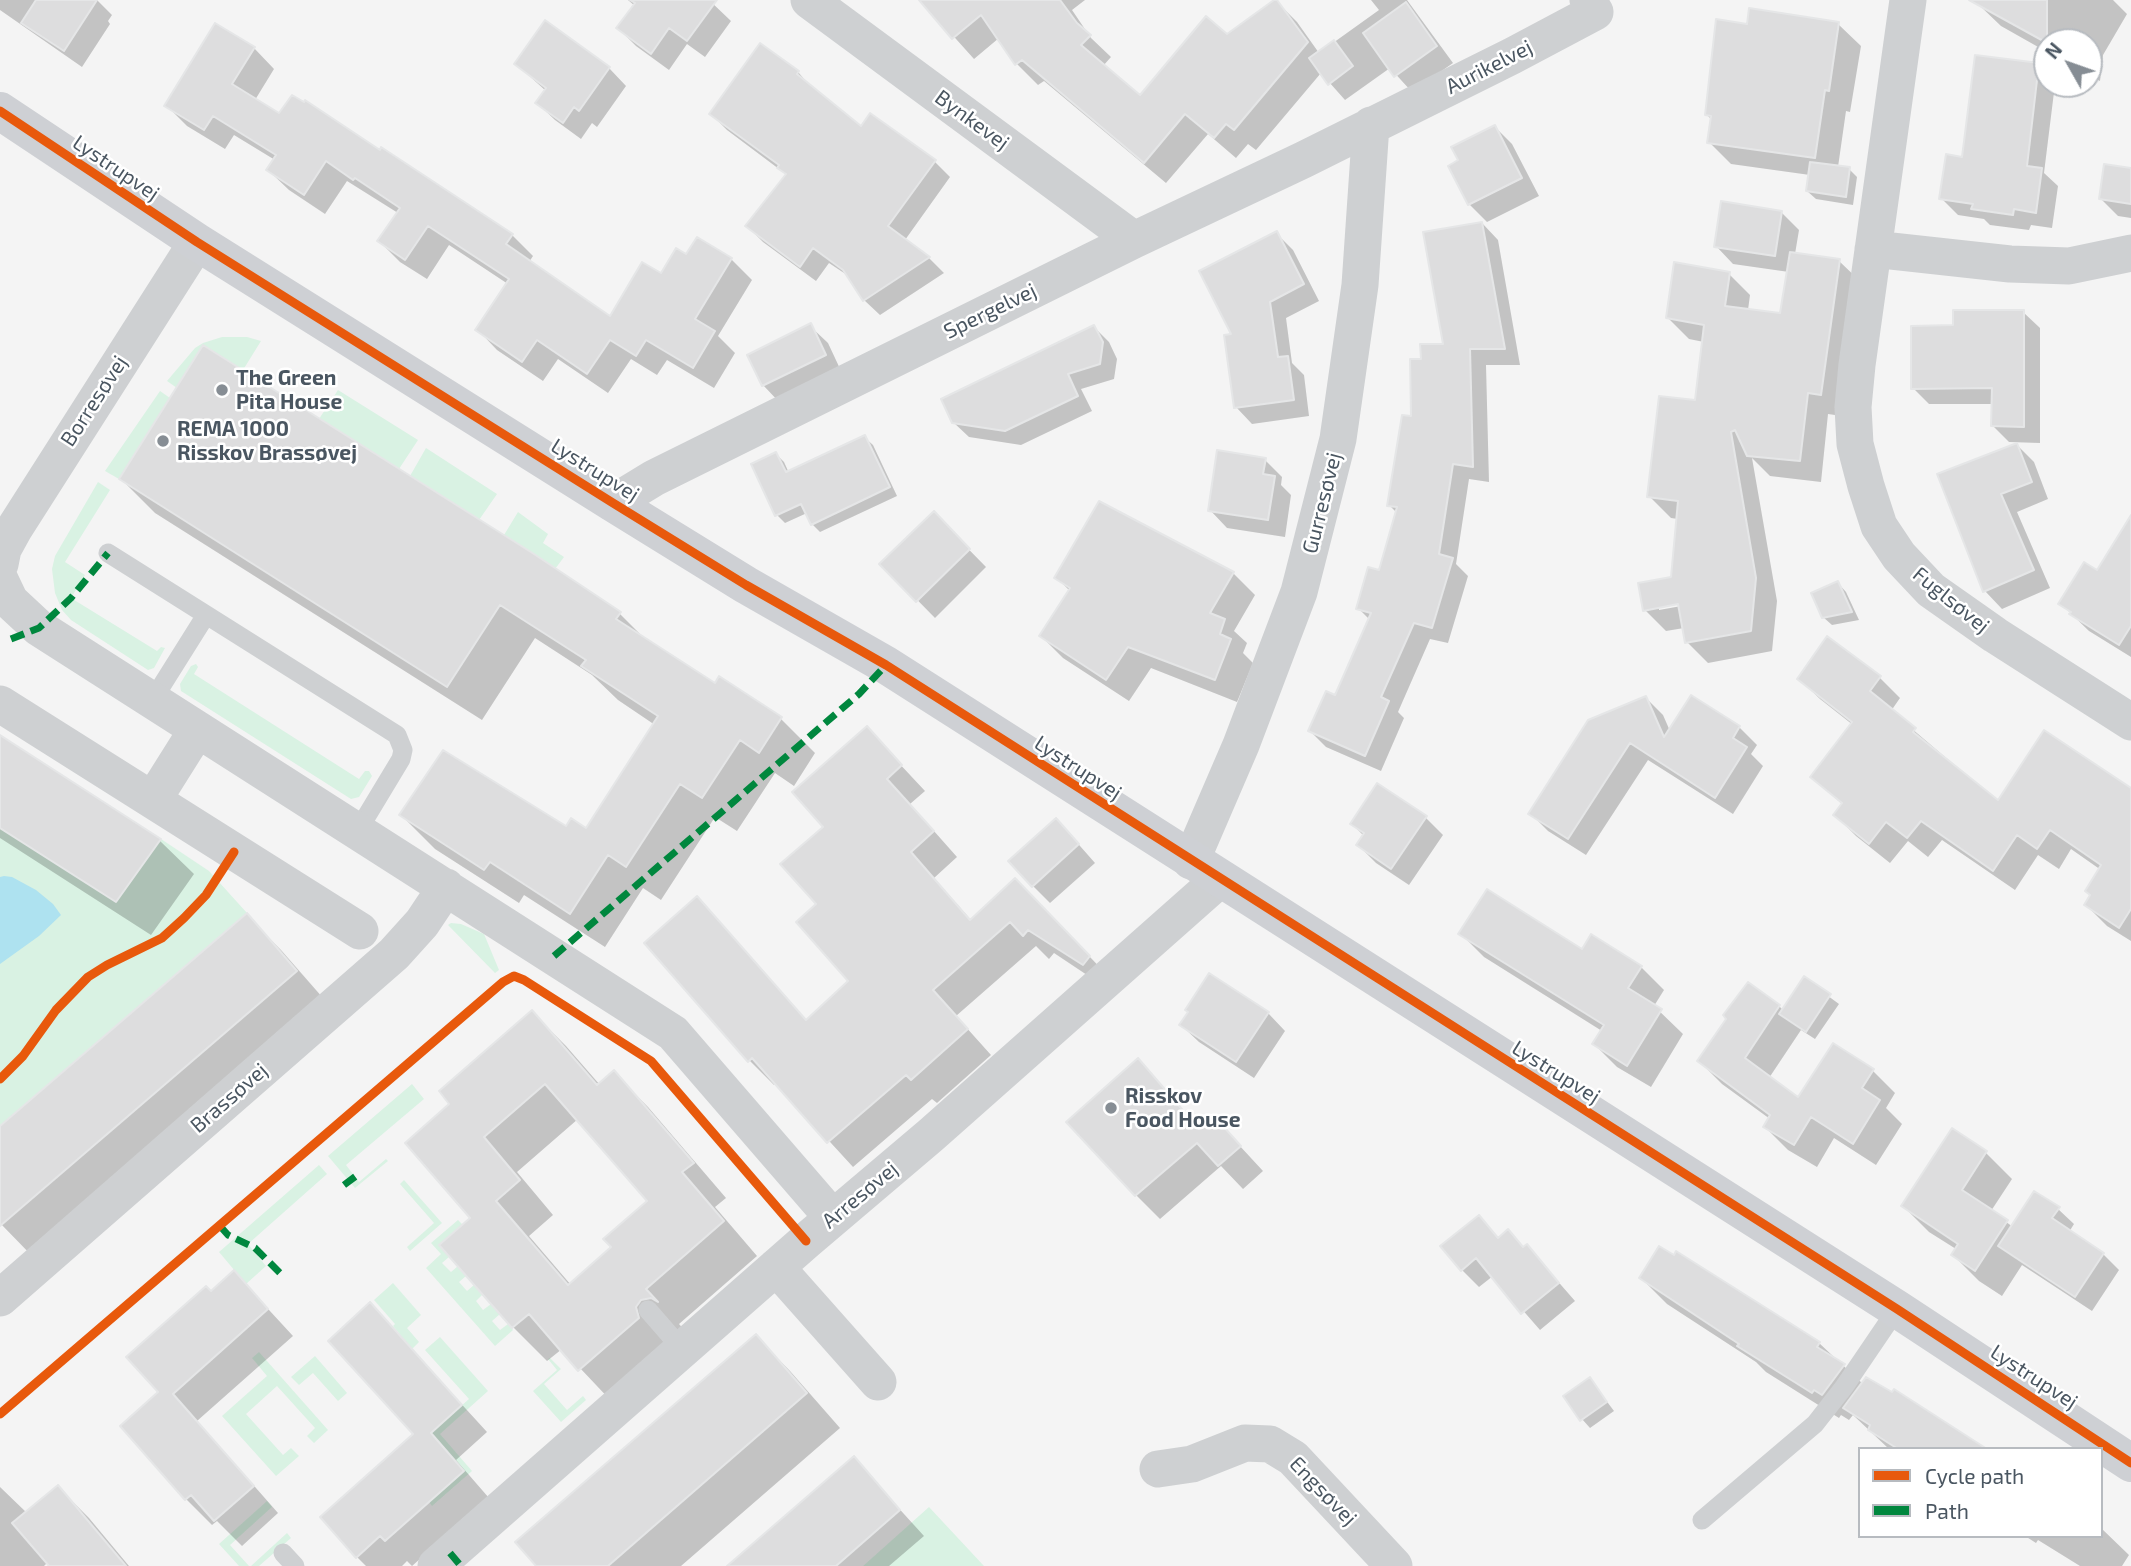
<!DOCTYPE html>
<html>
<head>
<meta charset="utf-8">
<style>
  body { margin:0 }
  #map { position:relative; width:2131px; height:1566px; overflow:hidden; background:#f4f4f4; font-family:"Exo 2",sans-serif }
  canvas { display:block }
  .legend { position:absolute; left:1858px; top:1447px; width:245px; height:91px; box-sizing:border-box; background:#fff; border:2px solid #b7bbc0; margin:0; padding:9px 12px; list-style:none; font-size:21px; color:#4a5661 }
  .legend li { display:flex; align-items:center; gap:14px; height:35px }
  .legend b { width:35px; border:2px solid #b7bbc0 }
  .north { position:absolute; left:2033px; top:28px; width:70px; height:70px; box-sizing:border-box; background:#fff; border:2px solid #b7bbc0; border-radius:50%; rotate:310deg; font-size:19px; font-weight:700; line-height:28px; text-align:center; color:#4a5661 }
  .north::after { content:''; display:block; margin:auto; width:24px; height:32px; background:#868d94; clip-path:polygon(50% 0,100% 100%,50% 72%,0 100%) }
</style>
</head>
<body>
<div id="map">
<canvas width="2131" height="1566"></canvas>
<ul class="legend">
<li><b style="height:9px;background:#e8590c"></b>Cycle path</li>
<li><b style="height:9px;background:#00873e"></b>Path</li>
</ul>
<div class="north">N</div>
</div>
<script>
const ctx = document.querySelector('canvas').getContext('2d');
ctx.lineJoin = 'round';
function paint(path, color) { ctx.fillStyle = color; ctx.fill(path, 'evenodd'); }
const poly = rows => new Path2D(rows.map(r => 'M' + r).join(''));
function trace(path, color, width, dash) { ctx.strokeStyle = color; ctx.lineWidth = width; ctx.lineCap = dash ? 'butt' : 'round'; ctx.setLineDash(dash || []); ctx.stroke(path); }
function label(font, color, halo, rows, align = 'center') {
  ctx.font = font + ' "Exo 2",sans-serif'; ctx.lineWidth = 5; ctx.setLineDash([]); ctx.textBaseline = 'middle'; ctx.strokeStyle = halo; ctx.fillStyle = color; for (const [text, x, y, turn = 0] of rows) {
    ctx.save(); ctx.translate(x, y); ctx.rotate((+turn || 0) * Math.PI / 180); ctx.textAlign = isNaN(turn) ? turn : align; if (halo) ctx.strokeText(text, 0, 0); ctx.fillText(text, 0, 0); ctx.restore();
  }
}
const green = poly([
  [222,337,247,337,261,341,243,370,203,345,177,388,167,381,195,348,203,343],
  [338,390,418,440,399,469,319,419],
  [160,391,170,398,119,479,105,471],
  [426,448,497,494,479,520,410,476],
  [98,482,110,490,65,562,85,575,71,598,157,651,161,647,165,648,154,668,148,670,71,620,62,610,55,593,52,569,55,556],
  [518,512,548,534,543,543,564,557,555,569,504,535],
  [196,664,198,667,194,674,359,779,365,771,369,771,372,776,359,797,351,799,181,691,180,684,191,666],
  [0,828,161,839,209,871,247,913,0,1126],
  [451,923,461,924,484,934,499,970,495,973,448,925],
  [412,1084,424,1099,346,1165,359,1182,386,1159,388,1161,355,1188,328,1156],
  [319,1165,327,1174,248,1244,266,1266,246,1284,219,1252],
  [404,1180,442,1223,410,1251,407,1247,434,1223,400,1184],
  [458,1220,463,1225,449,1257,442,1263,451,1272,458,1266,466,1276,459,1282,467,1291,474,1285,483,1294,476,1301,483,1310,491,1304,500,1314,492,1321,500,1330,508,1324,513,1330,495,1346,426,1268,441,1254,431,1243],
  [393,1283,421,1315,407,1328,419,1342,412,1349,393,1326,395,1324,374,1300],
  [440,1337,488,1391,440,1434,472,1471,432,1506,429,1502,464,1470,431,1433,469,1399,425,1350],
  [259,1352,328,1430,314,1443,307,1436,315,1428,277,1386,246,1414,283,1455,291,1448,299,1456,276,1476,222,1416,267,1376,252,1358],
  [315,1356,347,1393,338,1401,313,1373,299,1385,291,1377],
  [550,1358,561,1369,544,1384,567,1410,583,1396,586,1400,561,1422,533,1391,557,1370,548,1359],
  [267,1501,272,1507,230,1545,249,1566,239,1566,219,1544],
  [929,1507,984,1566,863,1566],
  [287,1533,291,1538,259,1566,251,1566]
]);
const water = poly([
  [4,876,12,877,36,890,53,904,61,915,39,936,0,964,0,877]
]);
const shadow = poly([
  [0,0,97,0,112,15,108,21,110,24,82,67,0,10],
  [628,0,709,0,731,21,705,57,687,44,669,70,636,46,618,28,635,6],
  [921,0,1085,0,1072,10,1091,38,1111,57,1103,66,1140,97,1276,1,1297,22,1319,53,1379,10,1371,0,1407,0,1453,63,1412,92,1390,68,1345,100,1321,73,1256,150,1248,144,1236,158,1208,134,1166,183,1044,81,1038,85,1017,64,999,38,974,59],
  [1981,0,2113,0,2127,14,2103,55,2100,81,2089,75,2089,42,2047,42,2047,52,2001,26,1978,4],
  [1838,24,1861,46,1850,112,1846,111,1838,167,1849,169,1857,177,1853,205,1816,199,1807,191,1810,175,1731,164,1709,142,1712,120,1707,115],
  [761,45,798,72,813,89,861,128,934,161,950,177,905,240,929,258,944,273,880,315,864,300,850,277,829,263,816,281,763,242,747,226,787,175,727,130,711,114],
  [254,48,274,69,255,100,280,115,381,152,382,150,512,235,533,256,529,262,610,318,687,256,731,259,752,280,718,336,735,353,714,388,667,360,657,375,631,359,608,393,558,359,543,381,497,350,477,329,508,284,449,245,427,279,400,262,379,241,398,213,347,181,325,214,289,190,268,170,275,160,234,135,225,149,187,126,166,105],
  [516,64,609,68,626,86,597,127,592,123,581,139,555,120,537,103,546,91],
  [2038,65,2047,74,2047,84,2055,84,2044,173,2058,186,2052,228,2031,225,2029,230,1990,225,1984,219,1958,215,1941,198,1964,159],
  [1495,127,1512,144,1539,196,1487,222,1469,204,1450,166,1460,161],
  [2131,169,2131,218,2118,216,2101,199],
  [1781,212,1799,230,1795,254,1839,261,1861,282,1842,416,1828,414,1821,482,1770,476,1752,458,1777,601,1772,651,1708,663,1687,642,1684,628,1666,631,1645,610,1672,579,1678,519,1671,518,1649,496,1696,402,1704,342,1689,339,1668,318,1729,274,1750,295,1748,310,1782,315,1789,272,1733,264,1716,246],
  [1687,601,1687,605,1659,610,1659,606],
  [1482,223,1498,240,1520,365,1486,365,1489,482,1469,479,1456,564,1468,576,1448,643,1430,639,1398,712,1404,718,1381,771,1326,747,1310,731,1336,697,1370,620,1358,608,1381,572,1397,513,1389,505,1413,418,1423,361,1445,345],
  [1276,233,1293,250,1319,301,1286,318,1292,363,1304,375,1309,416,1252,424,1236,407],
  [2023,312,2040,328,2040,443,2009,442,1992,425,1993,404,1929,404,1913,388,1955,327],
  [810,326,828,343,842,373,780,403,763,385],
  [1094,327,1109,342,1117,359,1114,379,1081,389,1092,411,1021,445,969,437,953,422],
  [864,437,873,445,897,496,820,532,812,524,807,513,785,523,777,515,753,465,776,454,784,462,789,473],
  [2017,445,2034,462,2048,499,2017,512,2050,588,2002,609,1985,591,1939,475],
  [1265,460,1282,477,1281,485,1291,495,1285,537,1227,528,1210,510],
  [121,479,533,555,620,614,647,641,716,685,720,679,781,719,815,753,794,786,775,773,737,831,715,817,661,900,643,888,605,947,524,895,519,903,435,849,401,815,587,830,655,725,618,700,592,675,535,638,482,720,155,513],
  [934,514,986,567,935,618,882,564],
  [2131,552,2131,657,2089,631,2060,603,2098,572],
  [1233,573,1255,595,1234,631,1247,643,1243,653,1253,663,1237,702,1151,668,1129,701,1063,658,1041,636,1070,591,1056,577],
  [1838,583,1846,592,1859,620,1832,625,1823,617],
  [1880,678,1900,698,1891,711,1998,802,2131,790,2131,941,2107,926,2086,905,2101,870,2071,849,2059,869,2038,855,2015,890,1942,840,1928,857,1908,841,1890,863,1856,836,1835,815,1843,805,1812,777,1853,725,1820,699,1799,679],
  [1692,697,1739,727,1757,745,1751,754,1763,766,1733,814,1648,760,1586,855,1548,831,1530,813,1646,698,1663,715,1670,731],
  [867,729,925,791,910,804,957,857,934,878,972,921,1040,905,1114,982,1108,989,1054,953,1049,959,1036,946,956,1016,991,1055,937,1103,932,1099,853,1167,776,1083,774,1085,749,1060,697,898,807,1021,851,982,818,905,825,827],
  [0,737,159,840,194,874,151,935,0,838],
  [1425,817,1443,835,1409,885,1376,863,1358,845,1364,836,1352,824],
  [1073,838,1095,863,1050,903,1033,886],
  [247,916,281,950,330,1006,35,1259,0,1223,0,1128],
  [1461,934,1582,952,1641,967,1664,990,1654,1006,1683,1034,1651,1087,1617,1067,1594,1044,1602,1031,1484,957],
  [1805,979,1839,1004,1815,1039,1801,1030,1769,1078,1798,1100,1873,1071,1895,1093,1886,1108,1902,1124,1876,1165,1834,1138,1817,1167,1788,1150,1765,1127,1770,1119,1722,1084,1699,1061,1779,1006,1784,1011],
  [532,1012,566,1046,600,1085,614,1073,648,1107,726,1198,715,1207,757,1256,679,1324,686,1332,614,1404,562,1349,547,1361,513,1327,442,1245,472,1219,452,1104],
  [578,1119,649,1201,613,1247,571,1285,529,1236,553,1215,517,1172],
  [1268,1013,1285,1031,1254,1078,1199,1042,1181,1025],
  [1137,1061,1201,1130,1214,1118,1263,1171,1243,1189,1221,1166,1160,1219,1136,1195],
  [1986,1153,2012,1179,1991,1211,2013,1227,2058,1209,2074,1224,2069,1232,2103,1254,2119,1270,2092,1311,2022,1265,2002,1296,1979,1281,1953,1255,1956,1249,1929,1232,1903,1206],
  [1479,1217,1500,1239,1508,1232,1525,1248,1527,1246,1575,1301,1540,1330,1493,1276,1479,1287,1462,1270],
  [234,1272,293,1336,197,1421,278,1513,242,1546,217,1521,212,1525,186,1499,160,1392,211,1293],
  [1641,1278,1819,1343,1863,1384,1985,1449,1889,1449,1853,1415,1849,1420,1841,1415,1839,1418,1766,1372,1756,1362,1667,1304],
  [370,1304,487,1432,456,1460,489,1498,412,1566,407,1561,402,1566,366,1566,357,1557,415,1434],
  [756,1336,790,1371,840,1428,681,1566,538,1566],
  [1590,1379,1614,1411,1590,1428,1582,1419],
  [854,1459,924,1536,889,1566,730,1566],
  [0,1487,27,1513,58,1487,89,1518,129,1566,52,1566,48,1562,44,1566,0,1566],
  [2101,1528,2129,1555,2122,1566,2080,1566,2038,1540,2036,1543,2025,1536,2101,1536]
]);
const building = poly([
  [36,0,97,0,64,51,21,23,36,0],
  [630,0,717,0,687,41,669,28,651,54,616,28,635,3,630,0],
  [919,0,1060,0,1077,23,1091,35,1081,45,1140,95,1206,16,1227,34,1274,0,1277,0,1308,42,1234,130,1226,124,1214,138,1185,114,1144,163,1022,60,1015,65,981,15,952,39,919,0],
  [1969,0,2047,0,2047,43,1969,0],
  [1406,2,1437,46,1394,77,1363,33,1406,2],
  [1749,8,1839,22,1829,91,1825,90,1815,158,1707,143,1711,116,1705,115,1716,19,1747,24,1749,8],
  [545,20,610,67,579,111,574,107,563,123,535,103,546,88,514,64,545,20],
  [215,23,255,47,232,84,279,113,292,95,304,102,305,100,380,150,381,147,513,234,506,244,610,316,642,262,661,273,676,248,686,254,697,237,732,258,695,319,715,331,693,368,646,340,636,356,610,340,587,374,537,340,522,362,475,330,509,279,428,226,405,260,377,241,400,208,355,178,353,180,326,161,304,195,266,170,276,155,213,116,204,130,164,106,215,23],
  [1334,40,1353,66,1328,85,1309,58,1334,40],
  [760,43,799,71,797,74,861,126,870,113,936,160,888,226,930,257,863,301,843,270,813,248,800,267,745,226,786,174,777,168,779,165,709,114,760,43],
  [1975,55,2039,63,2027,166,2042,168,2036,213,2014,209,2013,215,1971,209,1973,204,1939,199,1946,154,1962,157,1975,55],
  [1495,125,1522,178,1468,205,1448,166,1458,160,1451,147,1495,125],
  [1810,162,1850,167,1846,197,1806,191,1810,162],
  [2104,164,2131,168,2131,204,2099,199,2104,164],
  [1721,201,1782,211,1775,256,1714,247,1721,201],
  [1482,222,1505,349,1470,349,1473,467,1453,464,1439,554,1453,558,1432,628,1414,623,1381,697,1389,701,1365,756,1308,731,1326,691,1335,695,1371,613,1356,609,1368,567,1379,570,1397,507,1387,506,1402,415,1411,416,1410,359,1421,359,1420,344,1443,344,1423,232,1482,222],
  [1277,231,1304,284,1270,302,1278,357,1288,356,1294,400,1234,408,1224,335,1231,334,1199,271,1277,231],
  [1790,252,1840,259,1821,395,1808,393,1800,461,1747,456,1735,430,1731,432,1756,578,1751,631,1685,643,1678,604,1643,611,1638,583,1671,577,1678,501,1647,497,1659,396,1695,400,1704,325,1666,318,1674,262,1730,272,1725,306,1780,313,1790,252],
  [1953,310,2024,310,2024,427,1991,426,1992,388,1911,389,1911,326,1953,325,1953,310],
  [811,323,826,355,762,386,747,355,811,323],
  [1094,325,1103,342,1100,364,1068,374,1078,396,1005,431,952,423,941,399,1094,325],
  [203,345,534,554,621,612,616,619,715,683,719,676,782,717,759,753,740,740,702,798,680,784,626,867,608,855,570,914,490,862,484,870,399,815,443,750,566,826,571,818,586,828,658,716,581,666,586,660,500,605,447,687,119,479,203,345],
  [865,435,890,487,811,525,801,504,775,516,751,464,776,452,786,472,865,435],
  [2017,443,2032,482,2001,494,2034,570,1983,592,1937,474,2017,443],
  [1217,450,1266,458,1263,474,1275,476,1268,520,1208,511,1217,450],
  [1099,501,1234,572,1210,613,1225,619,1220,634,1231,639,1215,680,1128,647,1106,680,1039,636,1070,588,1054,578,1099,501],
  [934,511,970,549,916,602,879,564,934,511],
  [2131,515,2131,626,2119,645,2069,614,2071,612,2058,604,2084,562,2097,570,2131,515],
  [1838,581,1852,612,1822,618,1811,593,1838,581],
  [1827,636,1881,676,1870,691,1916,728,1913,732,1998,800,2044,730,2131,788,2131,909,2119,928,2084,905,2090,895,2085,891,2101,865,2050,830,2037,849,2017,835,1993,871,1921,821,1907,838,1886,822,1869,844,1833,815,1842,803,1810,777,1852,722,1797,679,1827,636],
  [1691,695,1740,726,1733,738,1747,747,1715,798,1630,743,1568,839,1528,814,1588,720,1646,696,1664,737,1691,695],
  [867,726,902,765,887,779,934,831,911,852,970,920,1015,878,1090,956,1083,965,1028,930,1023,936,1010,922,933,990,968,1029,911,1080,906,1075,827,1143,752,1058,748,1062,644,943,697,896,806,1020,848,981,796,922,816,904,780,864,823,827,792,792,867,726],
  [0,735,161,839,116,902,0,828,0,735],
  [1377,783,1427,816,1391,869,1356,845,1364,833,1350,824,1377,783],
  [1056,818,1079,844,1032,887,1008,861,1056,818],
  [1487,889,1582,949,1591,934,1642,966,1628,988,1662,1009,1627,1066,1592,1044,1604,1025,1458,934,1487,889],
  [247,913,297,971,0,1226,0,1126,247,913],
  [1209,973,1269,1012,1236,1062,1179,1025,1188,1012,1185,1010,1209,973],
  [1804,976,1831,994,1806,1032,1779,1014,1804,976],
  [1748,982,1780,1005,1745,1058,1798,1097,1833,1043,1874,1069,1862,1088,1880,1100,1853,1144,1811,1117,1794,1145,1763,1127,1770,1115,1697,1061,1726,1019,1723,1015,1748,982],
  [532,1010,597,1085,614,1070,694,1163,682,1172,724,1221,646,1289,658,1302,651,1298,641,1300,636,1307,639,1318,578,1371,529,1314,512,1328,439,1245,470,1218,405,1143,449,1104,439,1091,532,1010],
  [545,1084,647,1201,603,1239,611,1247,568,1285,496,1201,520,1180,484,1137,545,1084],
  [1138,1058,1199,1129,1214,1116,1241,1146,1218,1166,1197,1143,1135,1196,1066,1122,1138,1058],
  [1952,1128,1987,1151,1962,1190,2008,1220,1975,1271,1951,1255,1958,1244,1901,1206,1952,1128],
  [2034,1191,2060,1207,2052,1218,2104,1253,2075,1297,1998,1246,2034,1191],
  [1479,1215,1498,1238,1508,1229,1523,1247,1527,1244,1559,1283,1521,1314,1476,1258,1461,1271,1440,1246,1479,1215],
  [1659,1246,1674,1255,1676,1251,1820,1342,1817,1347,1845,1364,1822,1395,1814,1390,1812,1393,1737,1346,1739,1344,1639,1278,1659,1246],
  [234,1270,268,1309,173,1394,254,1486,214,1521,191,1495,185,1500,120,1426,158,1392,126,1357,206,1286,211,1291,234,1270],
  [370,1302,462,1405,431,1433,464,1471,385,1541,380,1536,356,1558,320,1517,413,1434,328,1341,370,1302],
  [756,1334,807,1393,608,1566,536,1566,515,1542,756,1334],
  [1590,1377,1607,1402,1580,1421,1563,1396,1590,1377],
  [1866,1377,1892,1392,1894,1389,1987,1449,1898,1449,1868,1430,1870,1425,1843,1408,1866,1377],
  [854,1456,900,1510,836,1566,727,1566,854,1456],
  [58,1485,126,1566,49,1566,12,1523,58,1485]
]);
const lane = poly([
  [108,553,397,735,403,750,401,759,357,832],
  [152,701,206,615],
  [648,1310,682,1349],
  [1702,1520,1815,1424,1844,1387,1897,1309],
  [283,1553,295,1566]
]);
const street = poly([
  [809,0,1134,240],
  [1908,0,1857,365,1853,407,1855,444,1866,486,1879,526,1899,556,1931,590,1995,635,2131,722],
  [1873,249,2010,264,2069,266,2131,253],
  [613,503,654,478,1134,240,1303,160,1512,56,1595,12,1588,0],
  [0,564,3,549,14,529,197,242],
  [0,580,10,601,39,628,673,1033,833,1218],
  [0,704,360,931],
  [153,800,197,730],
  [1191,861,1241,745,1299,592,1338,439,1360,285,1371,125],
  [776,1267,878,1382],
  [0,1298,394,954,422,923,446,887],
  [1158,1469,1192,1464,1245,1443,1270,1444,1293,1458,1394,1566],
  [436,1566,806,1241,931,1135,1220,879]
]);
const secondary = poly([
  [0,111,197,242,613,503,746,585,886,665,1897,1309,2131,1463]
]);
const quiet = poly([
  [11,639,39,628,71,598,108,553],
  [554,956,859,694,886,665],
  [344,1185,356,1176],
  [220,1226,228,1235,255,1248,284,1277],
  [450,1553,461,1566]
]);
const cycleway = poly([
  [0,111,197,242,613,503,746,585,886,665,1897,1309,2131,1463],
  [0,1079,23,1056,56,1010,88,977,107,965,162,938,184,918,206,895,234,852],
  [0,1414,503,982,514,976,524,980,651,1061,806,1241]
]);
const markers = [
  [222,390,7,"#868d94"],
  [163,441,7,"#868d94"],
  [1111,1108,7,"#868d94"]
];
const streetNames = [
  ["Aurikelvej",1489,67,-27],
  ["Bynkevej",972,120,36],
  ["Lystrupvej",116,168,34],
  ["Spergelvej",990,311,-26],
  ["Borresøvej",94,401,-57],
  ["Lystrupvej",595,470,32],
  ["Gurresøvej",1322,503,-76],
  ["Fuglsøvej",1951,600,39],
  ["Lystrupvej",1078,768,33],
  ["Lystrupvej",1556,1072,32],
  ["Brassøvej",229,1098,-41],
  ["Arresøvej",860,1195,-40],
  ["Lystrupvej",2034,1377,33],
  ["Engsøvej",1323,1491,46]
];
const poiNames = [
  ["The Green",236,378],
  ["Pita House",236,402],
  ["REMA 1000",177,429],
  ["Risskov Brassøvej",177,453],
  ["Risskov",1125,1096],
  ["Food House",1125,1120]
];
paint(green, '#d9f2e3');
paint(water, '#aee2f0');
paint(shadow, '#0003');
paint(building, '#ddddde');
trace(building, '#e5e6e7', 2);
trace(lane, '#ced0d2', 19);
trace(street, '#ced0d2', 37);
trace(secondary, '#ced0d4', 38);
trace(quiet, '#00873e', 7, [14, 7]);
trace(cycleway, '#e8590c', 9);
for (const [x, y, r, color] of markers) { const dot = new Path2D(); dot.arc(x, y, r, 0, 2 * Math.PI); ctx.fillStyle = color; ctx.fill(dot); trace(dot, '#fff', 2.5); }
label('21px', '#4a5661', '#fff', streetNames);
label('bold 21px', '#4a5661', '#fff', poiNames, 'left');
</script>
</body>
</html>
